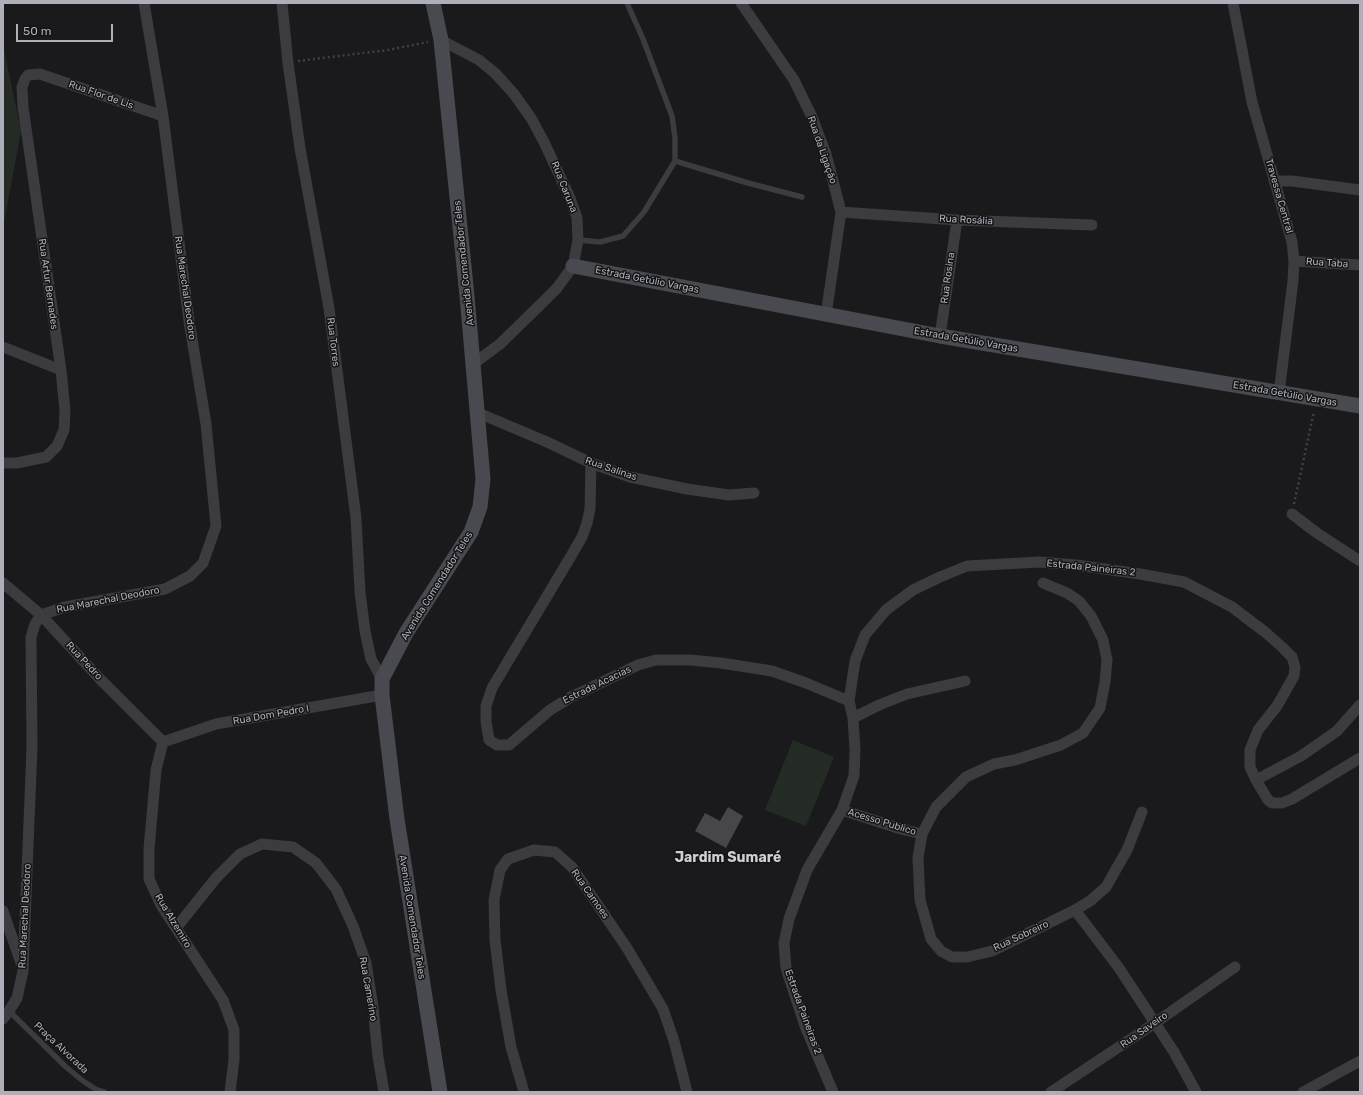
<!DOCTYPE html>
<html>
<head>
<meta charset="utf-8">
<style>
  body { margin:0 }
  #map { position:relative; width:1363px; height:1095px; overflow:hidden; background:#1a191b; font-family:Rubik,sans-serif }
  canvas { display:block }
  .frame { position:absolute; inset:0; border:4px solid #adb0b9; pointer-events:none }
  .scale { position:absolute; left:16px; top:24px; width:97px; height:18px; box-sizing:border-box; border:2px solid #adb0b9; border-top:0; padding-left:5px; font-size:12px; line-height:14px; white-space:nowrap; color:#adb0b9; -webkit-text-stroke:3px #141416; paint-order:stroke }
</style>
</head>
<body>
<div id="map">
<canvas width="1363" height="1095"></canvas>
<div class="frame"></div>
<div class="scale">50 m</div>
</div>
<script>
const ctx = document.querySelector('canvas').getContext('2d');
ctx.lineJoin = 'round';
function paint(path, color) { ctx.fillStyle = color; ctx.fill(path, 'evenodd'); }
const poly = rows => new Path2D(rows.map(r => 'M' + r).join(''));
function trace(path, color, width, dash) { ctx.strokeStyle = color; ctx.lineWidth = width; ctx.lineCap = dash ? 'butt' : 'round'; ctx.setLineDash(dash || []); ctx.stroke(path); }
function label(font, color, halo, rows, align = 'center') {
  ctx.font = font + ' Rubik,sans-serif'; ctx.lineWidth = 3; ctx.setLineDash([]); ctx.textBaseline = 'middle'; ctx.strokeStyle = halo; ctx.fillStyle = color; for (const [text, x, y, turn = 0] of rows) {
    ctx.save(); ctx.translate(x, y); ctx.rotate((+turn || 0) * Math.PI / 180); ctx.textAlign = isNaN(turn) ? turn : align; if (halo) ctx.strokeText(text, 0, 0); ctx.fillText(text, 0, 0); ctx.restore();
  }
}
const green = poly([
  [3,44,21,131,3,228],
  [793,740,834,757,806,826,765,810]
]);
const building = poly([
  [728,807,743,816,726,848,695,831,705,813,720,821]
]);
const path = poly([
  [298,61,388,50,428,42],
  [1294,504,1314,411]
]);
const lane = poly([
  [675,161,748,183,802,197],
  [578,240,600,242,623,236,644,212,675,161,675,138,672,116,643,39,627,3],
  [9,1011,66,1067,83,1081,97,1090,104,1092]
]);
const street = poly([
  [282,3,288,63,300,148,329,308,356,518,360,592,365,631,371,659,382,679],
  [741,3,794,80,812,117,826,154,841,212,826,315],
  [1233,3,1252,102,1292,242,1294,261,1293,281,1279,393],
  [441,40,479,60,495,73,514,94,531,118,544,142,570,198,577,218,578,240,573,266,557,288,541,304,500,344,473,364],
  [1274,181,1292,181,1360,190],
  [841,212,957,220,1092,225],
  [1294,261,1360,265],
  [940,336,957,220],
  [3,347,61,370],
  [476,412,547,442,591,463,630,477,687,489,729,495,754,493],
  [3,463,17,463,46,457,57,446,64,430,65,411,61,370,23,107,22,87,25,79,28,75,40,74,163,116],
  [591,463,590,509,587,523,582,537,571,556,492,688,486,706,486,721,489,740,497,745,509,745,550,710,571,697,638,665,656,660,690,660,721,663,772,671,806,683,849,701],
  [1292,514,1317,533,1360,561],
  [3,583,41,615,100,679,163,742],
  [1043,583,1067,593,1079,601,1091,616,1103,640,1107,660,1105,682,1100,708,1083,733,1061,745,1015,760,994,764,966,777,936,807,922,834,918,858,920,900,931,939,941,951,952,957,967,957,992,951,1075,910,1090,901,1106,887,1127,850,1142,812],
  [853,718,879,705,907,694,965,681],
  [163,742,156,770,149,849,149,879,161,905,223,1000,234,1030,234,1060,230,1092],
  [163,742,216,724,382,695],
  [1256,780,1268,800,1272,803,1282,803,1292,799,1360,758],
  [842,810,901,829,922,834],
  [1075,910,1119,968,1155,1023,1174,1052,1196,1092],
  [3,911,21,963],
  [176,928,216,878,240,854,262,844,293,847,316,863,336,889,353,926,366,963,373,1007,378,1057,384,1092],
  [3,1019,9,1011,17,998,23,971,32,747,31,637,35,624,41,615,65,607,165,589,190,576,203,563,216,526,206,424,189,321,163,116,144,3],
  [524,1092,511,1047,501,990,495,940,494,900,500,870,508,859,534,850,555,852,572,867,627,948,663,1009,674,1041,687,1092],
  [833,1092,805,1026,786,968,784,943,789,919,807,870,842,810,854,776,855,750,853,718,849,701,855,661,865,635,886,610,913,590,940,577,967,566,1039,562,1076,565,1140,574,1184,582,1232,607,1265,632,1282,647,1292,657,1295,667,1294,676,1277,706,1258,730,1250,750,1250,767,1256,780,1301,756,1337,731,1360,705],
  [1051,1092,1155,1023,1235,967],
  [1303,1092,1360,1061]
]);
const secondary = poly([
  [433,3,441,40,467,296,483,479,480,507,471,532,406,633,382,679,382,695,397,819,440,1092],
  [573,266,940,336,1360,406]
]);
const streetNames = [
  ["Rua Flor de Lis",101,95,19],
  ["Rua da Ligação",822,150,71],
  ["Rua Caruna",564,187,68],
  ["Travessa Central",1279,196,74],
  ["Rua Rosália",966,220,3],
  ["Avenida Comendador Teles",464,263,-96],
  ["Rua Taba",1327,263,4],
  ["Rua Rosina",948,278,-82],
  ["Estrada Getúlio Vargas",647,280,11],
  ["Rua Artur Bernades",48,284,82],
  ["Rua Marechal Deodoro",185,288,82],
  ["Estrada Getúlio Vargas",966,340,10],
  ["Rua Torres",333,342,83],
  ["Estrada Getúlio Vargas",1285,394,10],
  ["Rua Salinas",611,469,19],
  ["Estrada Paineiras 2",1091,568,6],
  ["Avenida Comendador Teles",437,586,-58],
  ["Rua Marechal Deodoro",108,600,-11],
  ["Rua Pedro",84,661,47],
  ["Estrada Acacias",597,685,-26],
  ["Rua Dom Pedro I",271,715,-10],
  ["Acesso Publico",882,822,17],
  ["Rua Camoes",590,894,55],
  ["Rua Marechal Deodoro",25,916,-87],
  ["Avenida Comendador Teles",412,917,81],
  ["Rua Alzemiro",173,921,59],
  ["Rua Sobreiro",1021,936,-25],
  ["Rua Camerino",368,989,80],
  ["Estrada Paineiras 2",803,1012,70],
  ["Rua Saveiro",1144,1030,-35],
  ["Praça Alvorada",61,1048,43]
];
const districtNames = [
  ["Jardim Sumaré",728,858]
];
paint(green, '#242b25');
paint(building, '#47464b');
trace(path, '#414247', 2.5, [2, 3]);
trace(lane, '#3b3b40', 5.5);
trace(street, '#3b3b40', 11);
trace(secondary, '#494a4f', 15);
label('10px', '#adb0b9', '#141416', streetNames);
label('bold 14px', '#cecfd6', '#141416', districtNames);
</script>
</body>
</html>
